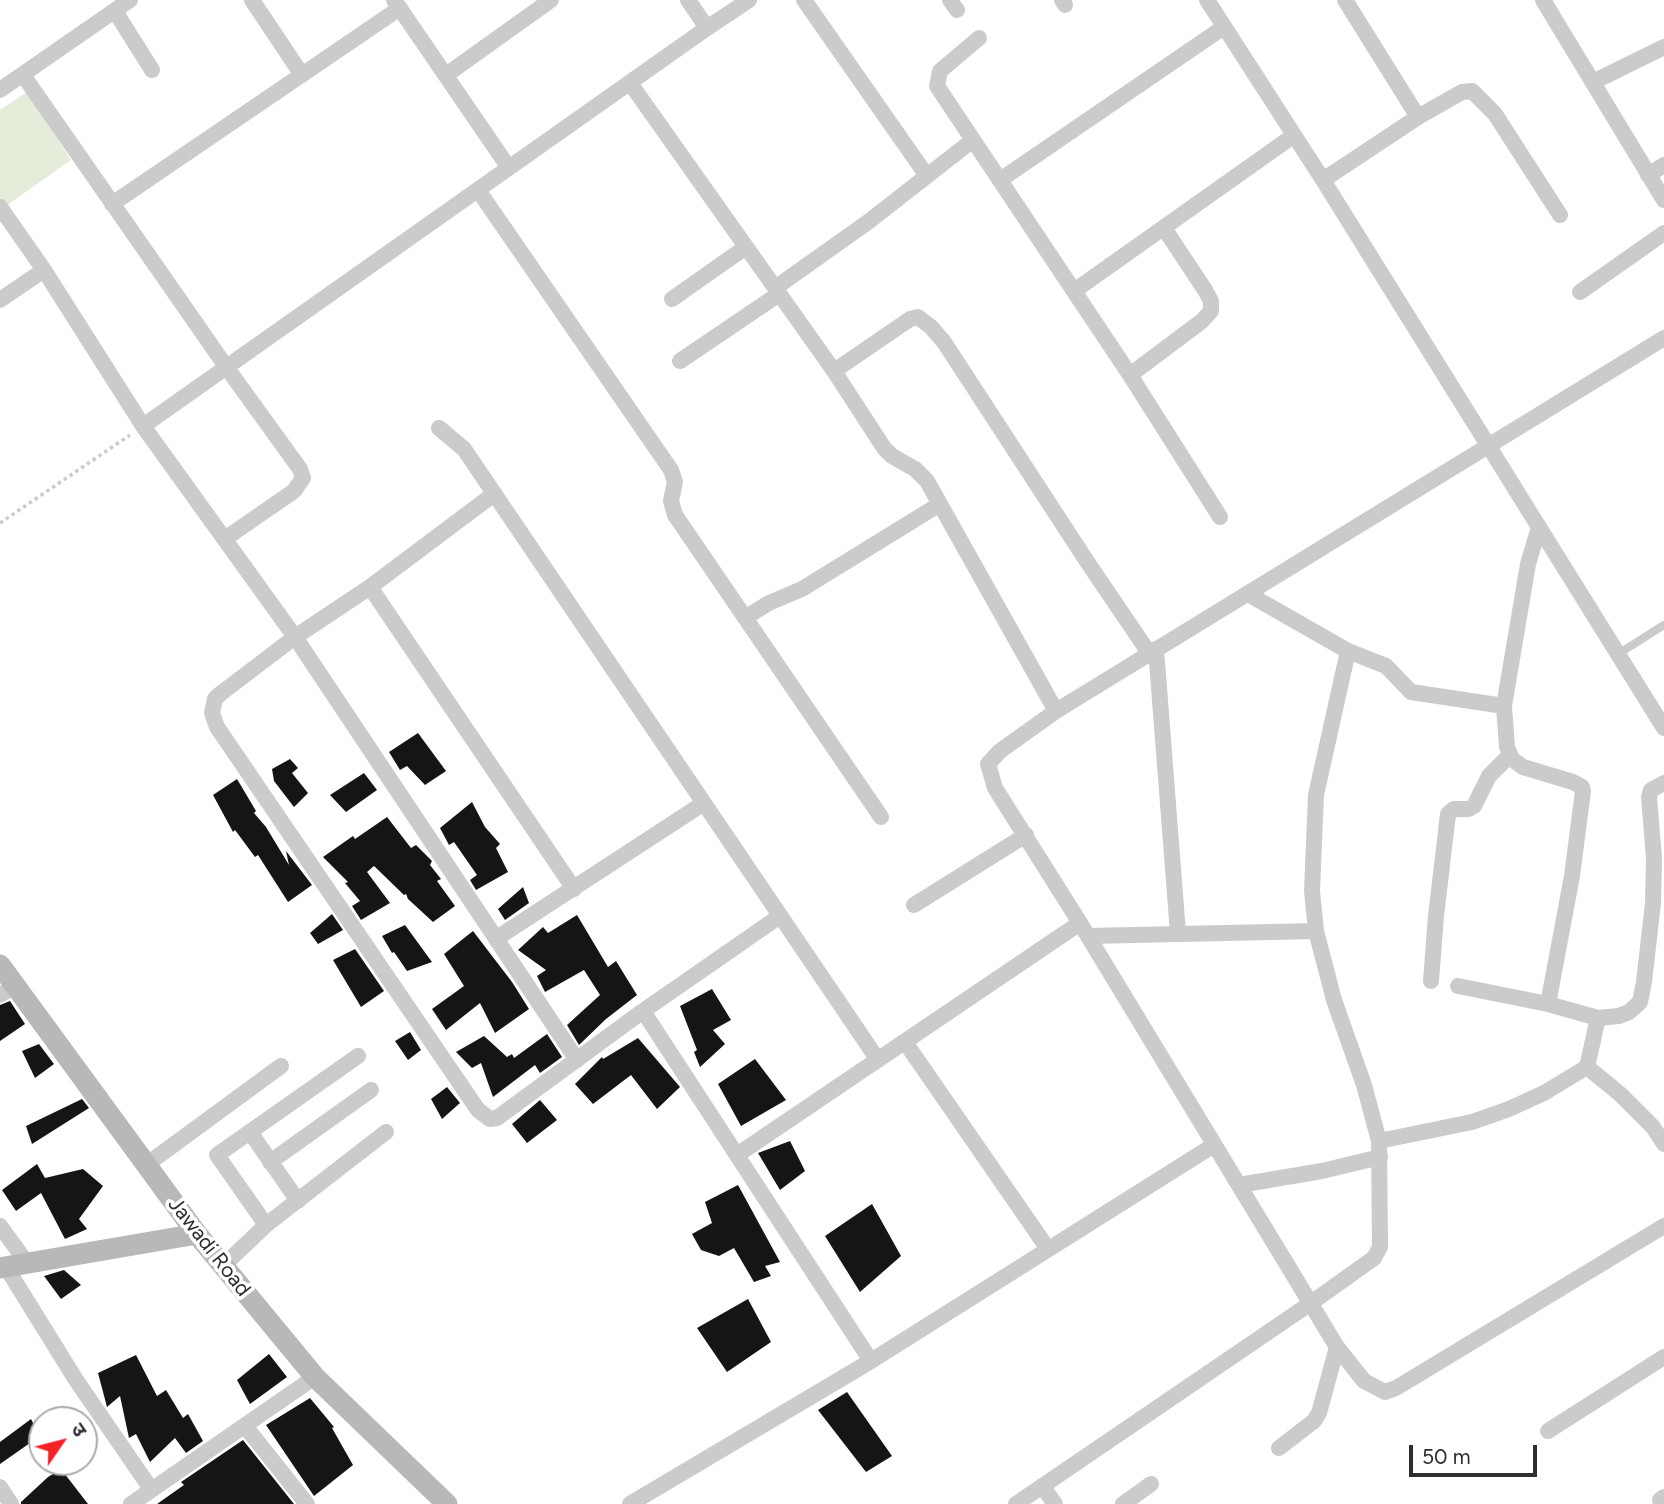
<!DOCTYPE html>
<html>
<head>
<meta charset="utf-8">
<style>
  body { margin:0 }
  #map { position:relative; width:1664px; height:1504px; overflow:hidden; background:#fff; font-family:Figtree,"Noto Sans Devanagari",sans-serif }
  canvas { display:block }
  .north { position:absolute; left:28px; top:1406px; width:70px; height:70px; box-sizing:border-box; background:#fff; border:2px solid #ababab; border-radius:50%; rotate:55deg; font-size:19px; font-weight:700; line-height:28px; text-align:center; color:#2e2e2e }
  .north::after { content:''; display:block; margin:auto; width:24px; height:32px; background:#f42127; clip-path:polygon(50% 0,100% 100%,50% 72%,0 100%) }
  .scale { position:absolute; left:1409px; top:1445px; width:128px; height:32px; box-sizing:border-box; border:4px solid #2e2e2e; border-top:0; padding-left:9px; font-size:21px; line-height:24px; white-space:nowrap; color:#2e2e2e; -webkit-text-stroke:5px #fff; paint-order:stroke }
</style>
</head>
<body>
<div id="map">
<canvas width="1664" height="1504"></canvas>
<div class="north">उ</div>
<div class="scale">50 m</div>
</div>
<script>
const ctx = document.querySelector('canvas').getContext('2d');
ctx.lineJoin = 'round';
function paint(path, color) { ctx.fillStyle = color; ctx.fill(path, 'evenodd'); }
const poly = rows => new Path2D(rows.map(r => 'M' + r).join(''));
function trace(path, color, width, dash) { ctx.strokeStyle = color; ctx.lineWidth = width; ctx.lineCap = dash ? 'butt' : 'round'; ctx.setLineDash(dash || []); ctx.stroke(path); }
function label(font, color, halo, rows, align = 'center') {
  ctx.font = font + ' Figtree,sans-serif'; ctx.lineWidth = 7; ctx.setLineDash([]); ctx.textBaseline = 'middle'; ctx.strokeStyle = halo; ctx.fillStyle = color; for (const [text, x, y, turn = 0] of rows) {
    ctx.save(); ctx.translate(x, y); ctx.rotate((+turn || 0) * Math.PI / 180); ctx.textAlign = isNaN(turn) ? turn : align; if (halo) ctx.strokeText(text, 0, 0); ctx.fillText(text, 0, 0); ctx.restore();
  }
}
const green = poly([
  [27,92,71,160,6,206,0,198,0,110]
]);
const building = poly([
  [418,733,446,771,425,785,407,766,400,770,389,752],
  [290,759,298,768,292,773,308,793,294,807,274,781,272,769],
  [364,773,377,790,346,812,330,795],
  [237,779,256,811,254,813,266,827,289,865,286,851,312,885,288,902,258,855,255,857,235,830,233,832,213,795],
  [472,802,485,827,500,844,496,848,508,872,476,890,470,880,477,875,454,842,449,845,440,828],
  [387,817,411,848,416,845,432,861,430,865,441,879,437,881,455,906,433,922,408,899,406,894,404,895,374,866,367,872,390,903,361,920,352,906,360,901,345,883,348,882,323,857,353,836,355,839],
  [523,887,529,903,505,920,498,909],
  [332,914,343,930,318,944,310,933],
  [577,915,608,967,616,961,637,995,606,1019,579,1045,567,1025,600,995,584,970,545,992,537,976,546,970,518,950,543,927,548,933],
  [405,925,432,962,407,971,394,952,392,953,382,936],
  [473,931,512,982,529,1009,495,1033,480,1003,446,1030,432,1009,464,986,444,954],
  [355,949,384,991,361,1007,333,960],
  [712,989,731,1020,713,1030,725,1044,700,1067,694,1052,697,1050,680,1006],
  [10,1001,25,1024,0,1041,0,1005],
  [410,1032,421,1050,408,1060,395,1041],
  [547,1034,562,1057,540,1073,535,1065,493,1097,481,1063,472,1068,456,1052,484,1036,507,1057,512,1054,514,1058],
  [638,1038,680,1087,657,1109,631,1075,593,1104,575,1084,602,1057,603,1059],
  [39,1044,54,1064,35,1078,22,1051],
  [755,1059,786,1100,741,1126,718,1084],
  [447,1087,460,1103,442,1119,431,1099],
  [82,1099,89,1108,32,1144,26,1126],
  [540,1100,557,1120,527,1143,512,1124],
  [790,1141,805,1171,780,1190,758,1153],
  [37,1164,45,1178,83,1169,103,1186,79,1219,87,1229,65,1239,41,1193,16,1211,2,1190],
  [738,1185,780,1262,765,1266,771,1276,754,1282,734,1248,719,1256,701,1250,692,1234,712,1223,705,1202],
  [872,1204,901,1256,860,1292,825,1236],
  [64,1270,81,1285,61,1299,44,1276],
  [748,1299,771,1342,727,1372,697,1328],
  [269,1354,287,1377,250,1404,237,1380],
  [136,1355,157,1396,166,1390,183,1418,188,1414,203,1441,186,1453,175,1438,150,1462,136,1434,129,1438,120,1396,107,1407,98,1373],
  [847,1392,892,1456,866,1472,818,1410],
  [310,1398,334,1427,332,1428,353,1465,314,1496,266,1425],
  [31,1419,40,1436,0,1464,0,1442],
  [243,1440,294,1504,157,1504,184,1485,181,1482],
  [61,1469,88,1504,21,1504,21,1502,48,1477]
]);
const path = poly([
  [0,523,130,435]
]);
const lane = poly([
  [1618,654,1664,625]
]);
const street = poly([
  [252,0,302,75],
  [394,0,509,168],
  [804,0,927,176],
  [950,0,957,10],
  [1062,0,1065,5],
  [1207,0,1323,180,1664,728],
  [1345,0,1418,117],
  [1543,0,1664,200],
  [115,11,152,70],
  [707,28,749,0],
  [979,38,940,71,937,86,1130,375,1220,517],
  [23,75,227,368,300,469,303,478,294,491,226,538],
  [446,75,551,0],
  [1593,82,1664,47],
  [630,83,834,371,910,319,918,317,931,327,944,342,1086,560,1149,653],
  [0,90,130,0],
  [1648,175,1664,165],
  [1000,180,1224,27],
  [1323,180,1418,117,1462,92,1472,91,1495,114,1560,215],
  [478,190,671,470,675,482,671,501,675,515,881,817],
  [112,204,400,8],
  [0,207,44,270,143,426,295,637,577,1060],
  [775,288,868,222,973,140],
  [1074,291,1293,136],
  [1580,292,1664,233],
  [672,299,746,247],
  [0,300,44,270],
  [1664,338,1056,711,1000,751,988,764,995,788,1080,923,1337,1347,1364,1381,1385,1392,1396,1388,1664,1226],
  [680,361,779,294],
  [834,371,884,448,892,456,915,469,927,481,1056,711],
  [1130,375,1202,321,1211,311,1211,301,1205,290,1164,228],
  [143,426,707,28,688,0],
  [439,428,464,449,878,1060],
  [494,494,370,587,295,637,220,694,215,699,212,713,217,727,478,1110,490,1119,497,1118,643,1011,871,1361,630,1504],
  [370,587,574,889],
  [1248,594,1348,651,1386,666,1411,692,1504,706,1507,747,1512,759,1523,767,1573,782,1582,787,1583,791,1572,876,1548,1004],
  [746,617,769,603,802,589,940,504],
  [1156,649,1178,933],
  [1504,706,1528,564,1539,527],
  [914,905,1026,835],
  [1088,936,1316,931],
  [497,938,704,803],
  [1431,981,1436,916,1448,814,1454,809,1469,809,1474,806,1489,776,1510,755],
  [1458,986,1548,1004,1598,1018],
  [0,995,15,986],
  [643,1011,780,916],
  [905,1042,1048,1249],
  [1587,1067,1620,1094,1653,1127,1664,1144],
  [250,1132,298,1201],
  [1379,1141,1472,1122,1509,1109,1544,1093,1587,1067,1598,1018,1619,1016,1629,1012,1640,1002,1644,982,1653,903,1654,858,1649,797,1651,790,1664,783],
  [737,1155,1080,923],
  [270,1162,371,1090],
  [146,1165,281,1066],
  [1239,1185,1322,1171,1380,1157],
  [266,1225,386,1132],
  [0,1226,27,1263],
  [223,1266,266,1225,217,1155,358,1056],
  [6,1267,76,1380,151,1489],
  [871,1361,1214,1145],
  [245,1426,307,1504],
  [1548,1431,1664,1357],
  [1279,1448,1314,1421,1319,1413,1337,1347],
  [1042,1486,1055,1504],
  [0,1487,11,1504],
  [1660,1500,1664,1497],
  [131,1504,315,1377],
  [1016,1504,1311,1303,1374,1258,1380,1247,1379,1141,1364,1085,1334,1000,1316,931,1312,891,1316,795,1348,651],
  [1123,1504,1151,1484]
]);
const secondary = poly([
  [0,965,197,1234,315,1377,447,1504],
  [0,1268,197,1234]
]);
const streetNames = [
  ["Jawadi Road",209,1247,52]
];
paint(green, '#e3edda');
paint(building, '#151515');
trace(path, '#cbcbcb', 3.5, [3.5, 3.5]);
trace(lane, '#cbcbcb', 8);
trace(street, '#cbcbcb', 16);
trace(secondary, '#b8b8b8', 21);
label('21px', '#2e2e2e', '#fff', streetNames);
</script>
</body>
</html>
